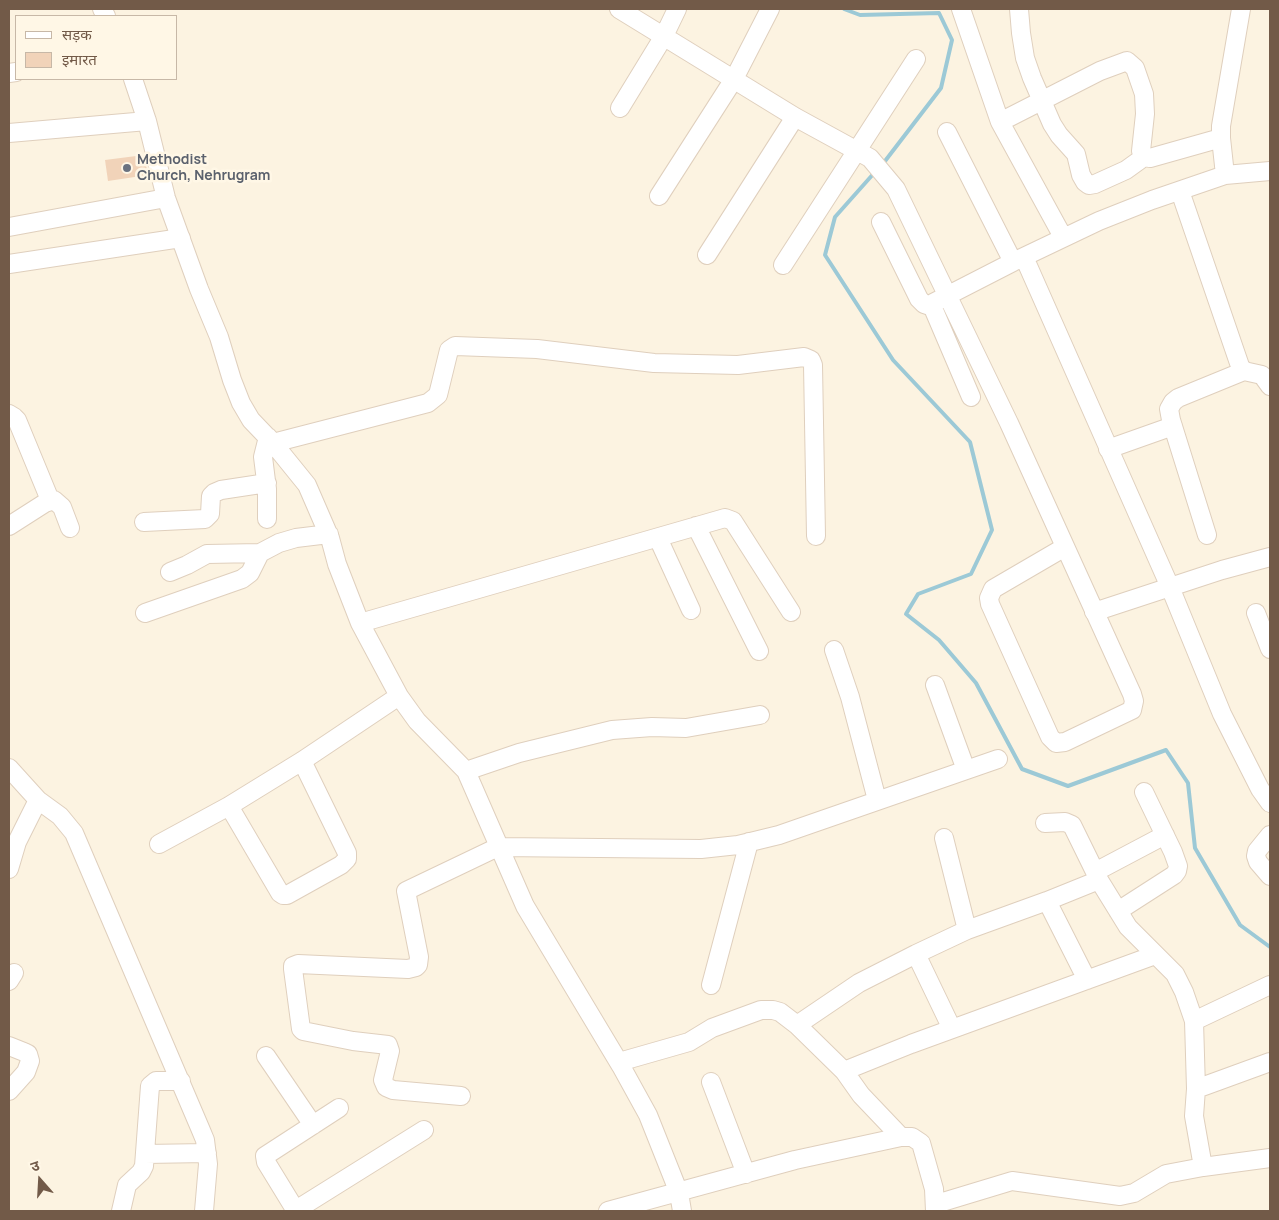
<!DOCTYPE html>
<html>
<head>
<meta charset="utf-8">
<style>
  body { margin:0 }
  #map { position:relative; width:1279px; height:1220px; overflow:hidden; background:#fcf3e1; font-family:Manrope,"Noto Sans Devanagari",sans-serif }
  canvas { display:block }
  .frame { position:absolute; inset:0; border:10px solid #725a48; pointer-events:none }
  .legend { position:absolute; left:15px; top:15px; width:162px; height:65px; box-sizing:border-box; background:#fff7e6; border:1px solid #c7b8a7; margin:0; padding:6px 9px; list-style:none; font-size:15px; color:#725a48 }
  .legend li { display:flex; align-items:center; gap:10px; height:25px }
  .legend b { width:25px; border:1px solid #c7b8a7 }
  .north { position:absolute; left:15px; top:1155px; width:50px; height:50px; -webkit-text-stroke:4px #fff7e6; paint-order:stroke; rotate:341deg; font-size:14px; font-weight:700; line-height:20px; text-align:center; color:#725a48 }
  .north::after { content:''; display:block; margin:auto; width:18px; height:22px; background:#725a48; clip-path:polygon(50% 0,100% 100%,50% 72%,0 100%) }
</style>
</head>
<body>
<div id="map">
<canvas width="1279" height="1220"></canvas>
<div class="frame"></div>
<ul class="legend">
<li><b style="height:6px;background:#fff"></b>सड़क</li>
<li><b style="height:14px;background:#f1d3b9"></b>इमारत</li>
</ul>
<div class="north">उ</div>
</div>
<script>
const ctx = document.querySelector('canvas').getContext('2d');
ctx.lineJoin = 'round';
const poly = rows => new Path2D(rows.map(r => 'M' + r).join(''));
function trace(path, color, width, dash) { ctx.strokeStyle = color; ctx.lineWidth = width; ctx.lineCap = dash ? 'butt' : 'round'; ctx.setLineDash(dash || []); ctx.stroke(path); }
function paint(path, color) { ctx.fillStyle = color; ctx.fill(path, 'evenodd'); }
function label(font, color, halo, rows, align = 'center') {
  ctx.font = font + ' Manrope,sans-serif'; ctx.lineWidth = 5; ctx.setLineDash([]); ctx.textBaseline = 'middle'; ctx.strokeStyle = halo; ctx.fillStyle = color; for (const [text, x, y, turn = 0] of rows) {
    ctx.save(); ctx.translate(x, y); ctx.rotate((+turn || 0) * Math.PI / 180); ctx.textAlign = isNaN(turn) ? turn : align; if (halo) ctx.strokeText(text, 0, 0); ctx.fillText(text, 0, 0); ctx.restore();
  }
}
const stream = poly([
  [844,9,860,15,939,13,952,40,941,88,882,165],
  [875,172,835,217,825,255,893,360,970,442,992,530,971,574,918,594,906,614,939,640,976,683,1022,769,1068,786,1166,750,1188,783,1195,848,1240,925,1270,947]
]);
const building = poly([
  [144,155,148,175,108,181,105,160]
]);
const minor = poly([
  [102,9,106,16],
  [619,9,795,117,870,158,896,189,1009,423,1132,694,1134,701,1132,710,1065,742,1056,743,1050,737,990,604,989,598,993,589,1065,547],
  [961,9,1000,122],
  [1019,9,1021,33,1025,58,1032,78,1052,124,1059,135,1076,154,1081,175,1085,182,1089,185,1095,184,1126,170,1144,157],
  [9,73,16,72],
  [133,79,147,121,166,198,199,289,219,337,232,380,241,403,251,420,273,443,307,485,330,538,337,564,360,623,399,696,417,721,466,771,525,906,621,1066,648,1115,679,1193,682,1211],
  [620,108,664,36,677,9],
  [947,132,1013,262],
  [9,133,147,121],
  [1225,175,1221,138,1221,126,1241,9],
  [1180,191,1240,366,1244,371,1262,375,1270,386],
  [659,196,734,79,770,9],
  [881,222,919,299,924,304,933,307],
  [9,227,166,198],
  [1063,237,1000,122,1100,71,1127,61,1135,68,1144,94,1145,114,1141,151,1144,157,1150,158,1221,138],
  [707,255,795,117],
  [1024,257,1170,587,1222,714,1260,789,1270,803],
  [9,264,181,238],
  [783,265,916,59],
  [971,397,933,308,933,303,1013,262,1099,221,1152,200,1225,175,1270,171],
  [9,414,14,417,17,420,50,500],
  [273,443,428,403,438,395,449,350,455,346,537,349,654,363,738,365,804,357,811,360,813,365,816,536],
  [1108,449,1173,426],
  [267,519,267,489,263,457,268,437],
  [144,522,205,519,210,514,211,496,214,493,221,490,267,483],
  [9,526,45,503,54,500,62,507,70,528],
  [696,526,759,651],
  [1207,535,1171,420,1169,409,1173,402,1178,398,1244,371],
  [658,538,691,610],
  [170,572,187,565,207,554,260,553],
  [1094,612,1222,570,1270,557],
  [145,613,242,579,250,573,260,553,279,543,296,538,329,534],
  [1256,613,1270,649],
  [360,623,725,518,733,521,791,612],
  [834,650,850,697,877,800],
  [935,685,966,770],
  [9,768,38,800,60,816,74,833,200,1128,205,1140,208,1164,204,1211],
  [466,771,519,753,612,730,652,727,686,728,760,715],
  [229,806,280,893,283,895,287,895,341,865,347,859,347,853,302,761],
  [1045,823,1065,822,1072,825,1099,880],
  [1270,835,1257,851,1256,856,1258,862,1270,876],
  [944,838,967,930],
  [159,844,229,806,302,761,399,696],
  [9,869,17,842,38,800],
  [1095,872,1165,835],
  [1118,911,1174,875,1177,871,1178,866,1173,852,1144,792],
  [916,954,952,1029],
  [1087,980,1047,901,1099,880,1128,927,1175,974,1184,992,1194,1021],
  [9,981,14,973],
  [711,985,749,842],
  [797,1025,859,983,916,954,967,930,1047,901],
  [9,1046,24,1052,28,1054,30,1061,26,1072,9,1091],
  [266,1056,313,1125],
  [619,1062,689,1042,712,1028,761,1010,773,1010,780,1012,797,1025,844,1071,861,1095,901,1137],
  [844,1071,911,1044,1155,955],
  [711,1082,746,1174],
  [1196,1089,1270,1062],
  [461,1096,393,1090,386,1087,383,1080,390,1051,388,1045,353,1041,303,1031,301,1029,293,969,293,966,298,964,408,969,416,967,418,965,419,957,406,891,498,847,701,849,738,845,779,835,998,759],
  [145,1154,207,1153],
  [1203,1167,1270,1158],
  [936,1204,1012,1181,1120,1196,1134,1193,1166,1174,1203,1167,1194,1116,1196,1089,1194,1021,1270,985],
  [296,1210,424,1130],
  [121,1211,127,1185,141,1172,144,1166,150,1086,156,1081,181,1081],
  [296,1211,266,1162,265,1156,339,1108],
  [608,1211,795,1160,901,1137,912,1137,921,1143,934,1189,935,1211]
]);
const markers = [
  [127,168,5,"#6b7280"]
];
const worshipNames = [
  ["Methodist",137,160],
  ["Church, Nehrugram",137,176]
];
trace(stream, '#9cc9d6', 4);
paint(building, '#f1d3b9');
trace(minor, '#dfcfbd', 20);
trace(minor, '#fff', 18);
for (const [x, y, r, color] of markers) { const dot = new Path2D(); dot.arc(x, y, r, 0, 2 * Math.PI); ctx.fillStyle = color; ctx.fill(dot); trace(dot, '#fff7e6', 2); }
label('bold 14px', '#5b616d', '#fff7e6', worshipNames, 'left');
</script>
</body>
</html>
